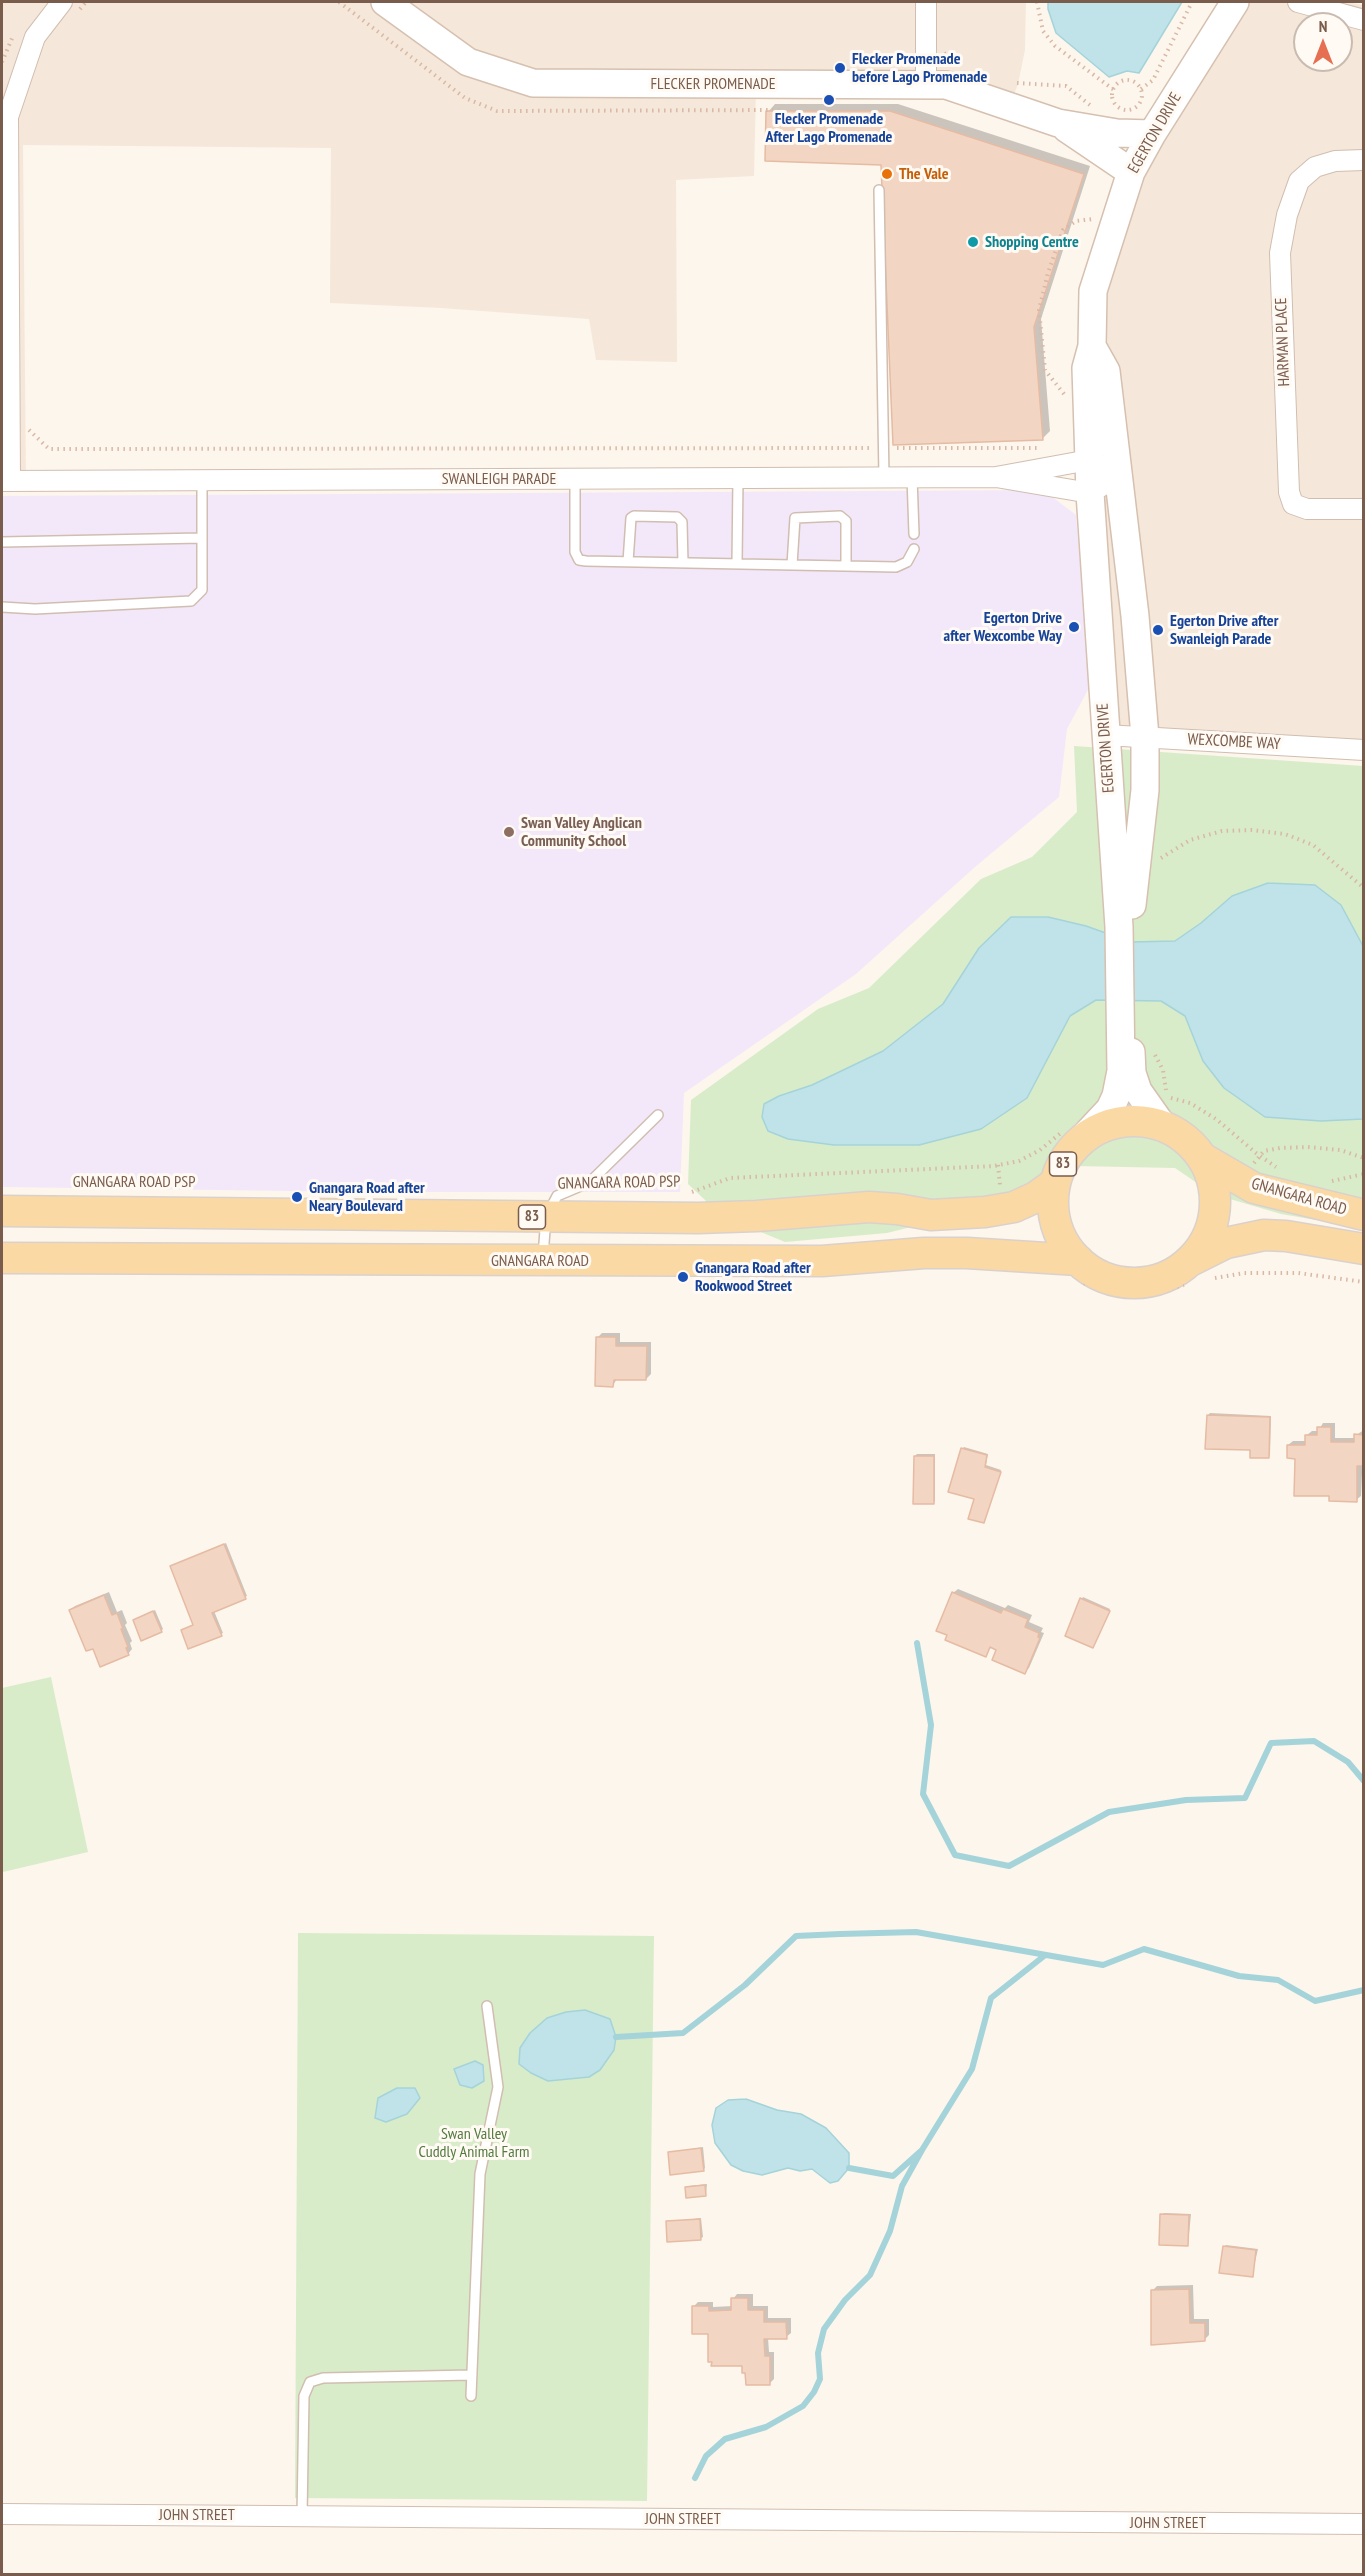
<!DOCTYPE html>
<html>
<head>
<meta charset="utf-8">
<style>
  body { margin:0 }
  #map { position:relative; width:1365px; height:2576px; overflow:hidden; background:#fdf6ec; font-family:"PT Sans Narrow",sans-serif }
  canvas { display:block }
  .frame { position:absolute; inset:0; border:3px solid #7a5c4d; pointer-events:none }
  .north { position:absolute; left:1293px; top:12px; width:60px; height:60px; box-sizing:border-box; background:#fffaf3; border:2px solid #cabbb1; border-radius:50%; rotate:0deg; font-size:16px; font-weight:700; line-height:24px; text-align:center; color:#7a5c4d }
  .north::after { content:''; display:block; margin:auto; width:21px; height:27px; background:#e76f51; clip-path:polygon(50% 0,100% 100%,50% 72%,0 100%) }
</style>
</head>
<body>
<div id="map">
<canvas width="1365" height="2576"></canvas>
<div class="frame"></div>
<div class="north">N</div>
</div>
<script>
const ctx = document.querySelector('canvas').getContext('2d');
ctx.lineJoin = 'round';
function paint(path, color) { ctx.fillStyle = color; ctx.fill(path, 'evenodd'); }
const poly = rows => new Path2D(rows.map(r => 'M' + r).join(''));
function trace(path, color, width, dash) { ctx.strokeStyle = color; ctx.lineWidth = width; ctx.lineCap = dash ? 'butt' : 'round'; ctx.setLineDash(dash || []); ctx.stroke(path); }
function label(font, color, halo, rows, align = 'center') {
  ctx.font = font + ' "PT Sans Narrow",sans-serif'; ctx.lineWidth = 6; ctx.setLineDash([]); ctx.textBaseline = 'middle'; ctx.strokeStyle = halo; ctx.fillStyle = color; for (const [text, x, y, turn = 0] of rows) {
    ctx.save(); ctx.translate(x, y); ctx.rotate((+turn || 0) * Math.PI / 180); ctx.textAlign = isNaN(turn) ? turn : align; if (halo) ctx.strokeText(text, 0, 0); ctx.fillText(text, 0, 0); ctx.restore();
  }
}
const residential = poly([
  [2,2,1026,2,1025,50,1018,84,1007,113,949,96,756,90,754,176,676,180,677,362,596,360,589,319,441,308,330,303,331,148,23,145,26,487,2,488],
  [1226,2,1348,2,1363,5,1363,760,1105,744,1086,292],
  [1305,24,1341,24,1341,60,1305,60]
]);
const education = poly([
  [1043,490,1076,515,1090,686,1067,729,1059,797,975,867,856,974,684,1093,680,1192,362,1192,2,1187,2,496]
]);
const green = poly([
  [1074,746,1363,766,1363,1228,1281,1214,1213,1194,1175,1168,1075,1166,1054,1184,963,1214,887,1233,785,1242,722,1216,688,1184,691,1100,818,1009,869,988,981,879,1032,857,1077,812],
  [51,1677,88,1852,3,1872,2,1688],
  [298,1933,654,1936,647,2501,295,2498]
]);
const water = poly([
  [1048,2,1182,2,1139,73,1127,71,1109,77,1056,33,1048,9,1048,2],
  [1268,883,1315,885,1341,905,1363,946,1363,1119,1321,1121,1265,1117,1224,1088,1203,1061,1185,1016,1161,1001,1096,1000,1070,1016,1027,1098,981,1129,919,1145,834,1145,788,1139,768,1131,762,1117,764,1104,779,1096,812,1085,883,1051,943,1004,979,948,1011,917,1048,917,1086,926,1131,942,1175,941,1201,923,1232,896,1268,883],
  [585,2010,610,2019,616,2037,614,2050,600,2070,589,2077,548,2081,531,2073,519,2064,520,2048,530,2033,547,2018,566,2012,585,2010],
  [475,2061,483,2065,484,2081,472,2088,460,2085,454,2069,475,2061],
  [397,2088,415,2088,420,2098,407,2114,386,2122,375,2118,378,2098,397,2088],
  [746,2099,777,2110,801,2114,826,2128,849,2153,849,2168,838,2181,830,2183,812,2169,800,2171,788,2168,762,2175,743,2171,731,2165,715,2143,712,2125,716,2108,728,2100,746,2099]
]);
const shadow = poly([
  [775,104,898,104,1090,166,1041,319,1050,431,1042,439,882,164,768,112],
  [602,1333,620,1333,620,1342,651,1342,651,1374,646,1379,617,1379,613,1385,597,1338],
  [1210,1413,1271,1416,1270,1455,1268,1457,1251,1449,1208,1415],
  [1323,1423,1335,1423,1335,1438,1356,1438,1356,1435,1364,1430,1361,1496,1356,1500,1330,1495,1288,1445,1293,1441,1307,1441,1307,1435,1312,1431,1318,1431],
  [964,1447,988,1454,986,1465,1001,1470,984,1521,962,1449],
  [917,1454,935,1454,935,1501,933,1503,915,1456],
  [226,1543,247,1596,214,1611,223,1633,221,1634,182,1630,195,1624,171,1566],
  [958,1589,1005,1608,1008,1605,1032,1615,1029,1622,1043,1628,1041,1632,1044,1633,1029,1668,1025,1672,992,1646,986,1655,953,1593],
  [109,1592,117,1612,122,1610,127,1623,125,1625,132,1641,130,1643,132,1649,128,1654,93,1647,70,1610,75,1606],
  [1083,1597,1110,1609,1094,1644,1082,1599],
  [155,1610,163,1629,161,1631,134,1620],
  [703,2147,705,2168,703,2170,669,2153],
  [707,2184,706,2195,686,2187,688,2186],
  [1164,2213,1191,2214,1188,2245,1162,2215],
  [701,2218,703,2237,701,2238,668,2222],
  [1226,2245,1258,2249,1252,2275,1224,2247],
  [1193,2285,1194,2319,1209,2319,1209,2335,1204,2340,1152,2291,1157,2286],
  [737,2294,753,2294,753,2306,768,2306,768,2318,791,2318,791,2333,786,2337,768,2338,769,2352,774,2352,774,2379,769,2384,744,2364,709,2332,693,2307,698,2302,713,2302,713,2307,733,2306,733,2299]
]);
const stream = poly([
  [917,1643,931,1725,923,1794,955,1855,1009,1866,1109,1812,1186,1800,1245,1798,1271,1743,1314,1741,1348,1762,1364,1781],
  [616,2037,683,2033,745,1985,796,1936,840,1934,916,1932,1103,1965,1144,1949,1239,1976,1278,1980,1315,2001,1364,1990],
  [849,2168,893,2176,922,2150,972,2069,991,1998,1044,1956],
  [695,2478,706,2456,725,2439,766,2427,803,2406,814,2392,820,2379,818,2353,824,2329,845,2300,870,2275,890,2231,902,2186,922,2150]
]);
const building = poly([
  [766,111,890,111,1084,174,1034,327,1043,440,893,445,881,165,765,161,766,111],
  [596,1337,616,1337,616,1346,647,1346,646,1380,614,1380,613,1387,595,1386,596,1337],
  [1207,1415,1270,1417,1269,1458,1250,1458,1250,1450,1205,1449,1207,1415],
  [1317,1427,1331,1427,1331,1442,1354,1442,1354,1434,1364,1435,1364,1466,1357,1466,1357,1502,1329,1501,1329,1496,1294,1496,1295,1459,1287,1458,1287,1445,1305,1445,1305,1435,1317,1435,1317,1427],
  [961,1448,987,1455,985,1467,1001,1472,984,1523,968,1519,974,1499,948,1492,961,1448],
  [914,1456,934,1456,934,1504,913,1504,914,1456],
  [224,1544,246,1599,212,1613,222,1636,188,1649,181,1630,193,1625,170,1566,224,1544],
  [952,1592,1001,1613,1003,1609,1028,1619,1025,1627,1039,1633,1038,1637,1040,1638,1025,1674,992,1660,996,1650,990,1647,986,1657,945,1640,947,1635,936,1631,952,1592],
  [104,1595,112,1615,117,1613,123,1629,121,1629,128,1647,126,1648,129,1655,100,1667,93,1649,86,1651,69,1610,104,1595],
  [1080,1598,1110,1611,1093,1648,1065,1636,1080,1598],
  [153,1611,162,1632,141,1641,133,1620,153,1611],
  [701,2148,704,2171,670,2175,668,2152,701,2148],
  [705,2185,706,2196,686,2198,685,2187,705,2185],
  [1160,2214,1189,2215,1188,2246,1159,2245,1160,2214],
  [700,2219,701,2240,667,2242,666,2221,700,2219],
  [1223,2246,1256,2250,1253,2277,1219,2273,1223,2246],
  [1189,2289,1190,2323,1205,2323,1205,2341,1151,2345,1151,2290,1189,2289],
  [731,2298,748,2298,748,2310,764,2310,764,2322,786,2322,787,2339,764,2339,765,2356,770,2356,770,2385,746,2385,745,2373,742,2373,742,2366,711,2366,712,2362,708,2362,708,2334,692,2334,692,2306,709,2306,709,2311,731,2310,731,2298]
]);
const path = poly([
  [339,2,465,98,497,111,783,110],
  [1037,2,1043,31,1055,46,1114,90],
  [80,9,86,2],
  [944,53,957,63],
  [2,62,13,36],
  '1112 95a15 15 0 1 1 30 0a15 15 0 1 1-30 0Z',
  [1017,83,1066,86,1090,105],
  [1141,89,1153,80,1192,2],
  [1064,394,1045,370,1039,310,1048,273,1063,230,1076,221,1093,219],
  [29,430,49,449,872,448],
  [897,448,1040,448],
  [1161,858,1190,840,1222,831,1252,830,1285,834,1313,845,1364,888],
  [1155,1055,1163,1070,1166,1090],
  [1171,1098,1190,1103,1216,1119,1256,1153,1276,1167],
  [1254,1163,1264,1151,1280,1148,1308,1147,1340,1150,1364,1158],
  [998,1165,1000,1185],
  [1332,1181,1364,1174],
  [692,1192,730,1178,994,1166,1019,1161,1040,1150,1062,1132],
  [1215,1278,1244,1273,1298,1273,1364,1282],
  [1084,1283,1116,1294,1132,1295,1148,1294,1184,1285]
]);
const lane = poly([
  [879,190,884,477],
  [912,477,914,534],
  [575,478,575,552,579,560,586,561,896,567,907,562,914,549],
  [2,542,201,538],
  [628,562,631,518,634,516,677,517,682,522,683,563],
  [737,564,738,478],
  [792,565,795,518,840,516,846,521,846,566],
  [2,607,35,609,191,601,202,590,202,480],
  [543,1256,546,1217,557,1196,590,1182,658,1115],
  [471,2396,480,2174,498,2087,487,2006],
  [302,2516,304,2396,310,2382,323,2378,472,2375]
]);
const street = poly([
  [1298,2,1364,20],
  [926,85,926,2],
  [1364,160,1335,161,1315,167,1299,181,1287,215,1280,253,1289,492,1293,504,1307,509,1364,509],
  [10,480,8,117,35,37,62,2],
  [2,481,996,477,1089,460,1118,476,1090,493,996,477],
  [1105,735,1364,750],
  [2,2514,1364,2524]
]);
const secondary = poly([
  [385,2,468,62,533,83,946,85,1058,123,1117,133,1152,134],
  [1066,128,1131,172],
  [1092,346,1106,371,1135,616,1145,737,1145,790,1132,905],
  [1131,1052,1132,1073,1138,1091,1162,1125],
  [1083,1138,1110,1109,1116,1096,1121,1071,1119,927,1090,493,1086,368,1092,346,1093,291,1131,172,1152,134,1235,2]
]);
const primary = poly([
  '1053 1202a81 81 0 1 1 162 0a81 81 0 1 1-162 0Z',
  [1204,1159,1254,1188,1364,1215],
  [2,1211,698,1218,757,1216,869,1207,897,1209,931,1215,985,1212,1014,1207,1036,1197,1054,1184],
  [2,1258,822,1261,924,1253,967,1253,1078,1260],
  [1190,1261,1226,1243,1264,1235,1286,1236,1364,1249]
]);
const markers = [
  [840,68,6,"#1a4fb4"],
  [829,100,6,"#1a4fb4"],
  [887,174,6,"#e8710a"],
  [973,242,6,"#0f9aa8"],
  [1074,627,6,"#1a4fb4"],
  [1158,630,6,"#1a4fb4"],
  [509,832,6,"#8d6e63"],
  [297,1197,6,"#1a4fb4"],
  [683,1277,6,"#1a4fb4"]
];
const shields = [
  [1063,1164,27],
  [532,1217,27]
];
const shieldNames = [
  ["83",1063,1164],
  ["83",532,1217]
];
const transitNames = [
  ["Flecker Promenade",852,59],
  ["before Lago Promenade",852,77],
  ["Flecker Promenade",829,119,"center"],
  ["After Lago Promenade",829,137,"center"],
  ["Egerton Drive",1062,618,"right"],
  ["after Wexcombe Way",1062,636,"right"],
  ["Egerton Drive after",1170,621],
  ["Swanleigh Parade",1170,639],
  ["Gnangara Road after",309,1188],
  ["Neary Boulevard",309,1206],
  ["Gnangara Road after",695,1268],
  ["Rookwood Street",695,1286]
];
const streetNames = [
  ["FLECKER PROMENADE",713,84],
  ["EGERTON DRIVE",1155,133,-60],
  ["HARMAN PLACE",1283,342,-92],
  ["SWANLEIGH PARADE",499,479],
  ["WEXCOMBE WAY",1234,742,3],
  ["EGERTON DRIVE",1106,748,-94],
  ["GNANGARA ROAD PSP",134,1182],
  ["GNANGARA ROAD PSP",619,1183,-1],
  ["GNANGARA ROAD",1299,1197,16],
  ["GNANGARA ROAD",540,1261],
  ["JOHN STREET",197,2515],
  ["JOHN STREET",683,2519],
  ["JOHN STREET",1168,2523]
];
const foodNames = [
  ["The Vale",899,174]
];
const cultureNames = [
  ["Shopping Centre",985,242]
];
const educationNames = [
  ["Swan Valley Anglican",521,823],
  ["Community School",521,841]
];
const parkNames = [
  ["Swan Valley",474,2134],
  ["Cuddly Animal Farm",474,2152]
];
paint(residential, '#f5e8da');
paint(education, '#f3e8fa');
paint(green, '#d8ecc9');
paint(water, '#bfe3e8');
trace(water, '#a5d3da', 1.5);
paint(shadow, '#0003');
trace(stream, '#a5d3da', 6);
paint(building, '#f3d5c3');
trace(building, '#e6bba3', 1.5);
trace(lane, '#d1beb0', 12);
trace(street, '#d1beb0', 22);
trace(secondary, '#d6c0b0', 30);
trace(primary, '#dad1cd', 33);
trace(path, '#d9b8a5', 4, [1.5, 4.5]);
trace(lane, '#fff', 9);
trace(street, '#fff', 20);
trace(secondary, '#fff', 27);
trace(primary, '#fbd9a5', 30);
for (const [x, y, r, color] of markers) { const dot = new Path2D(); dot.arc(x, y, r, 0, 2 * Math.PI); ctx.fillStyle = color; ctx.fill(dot); trace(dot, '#fffaf3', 2); }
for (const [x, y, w] of shields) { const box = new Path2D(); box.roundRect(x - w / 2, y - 12, w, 24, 4.5); ctx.fillStyle = '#fffaf3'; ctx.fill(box); trace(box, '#7a5c4d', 1.5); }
label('bold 15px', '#7a5c4d', null, shieldNames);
label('bold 16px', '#164399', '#fffaf3', transitNames, 'left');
label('16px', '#7a5c4d', '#fffaf3', streetNames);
label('bold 16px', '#c56008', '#fffaf3', foodNames, 'left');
label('bold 16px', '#0d838f', '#fffaf3', cultureNames, 'left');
label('bold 16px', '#785e54', '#fffaf3', educationNames, 'left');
label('16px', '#537a41', '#fffaf3', parkNames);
</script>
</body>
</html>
